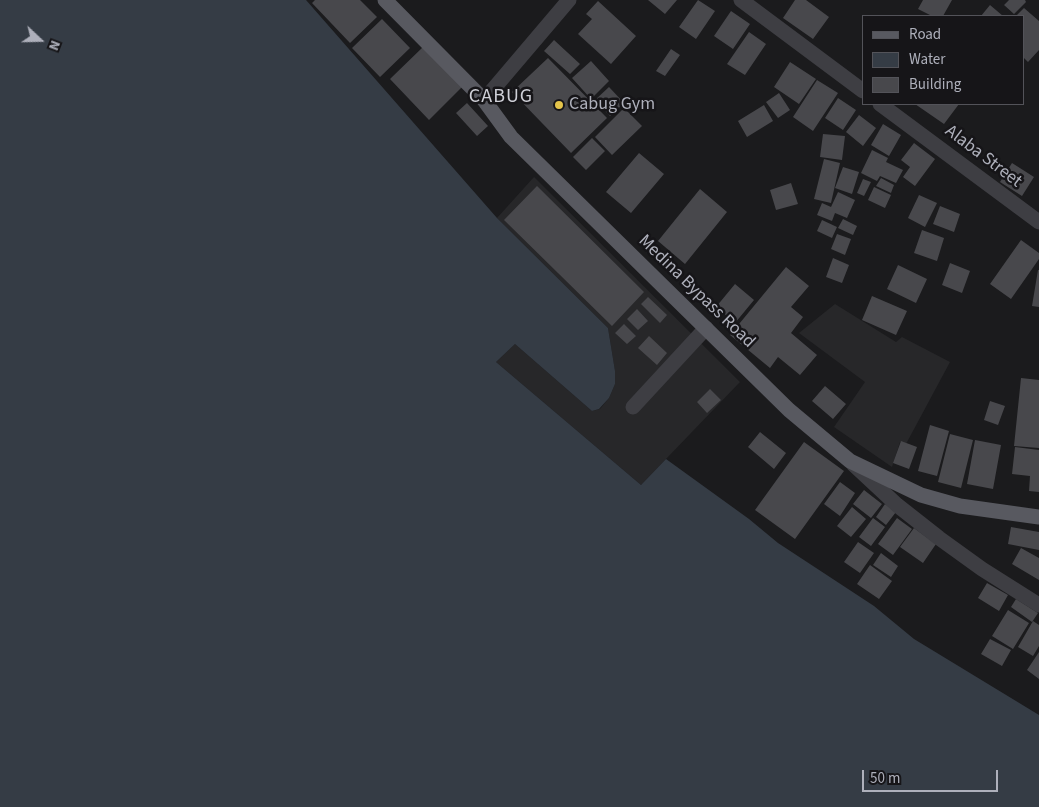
<!DOCTYPE html>
<html>
<head>
<meta charset="utf-8">
<style>
  body { margin:0 }
  #map { position:relative; width:1039px; height:807px; overflow:hidden; background:#1b1b1d; font-family:"Source Sans 3",sans-serif }
  canvas { display:block }
  .legend { position:absolute; left:862px; top:15px; width:162px; height:90px; box-sizing:border-box; background:#161518; border:1px solid #535359; margin:0; padding:6px 9px; list-style:none; font-size:15px; color:#aeb0bb }
  .legend li { display:flex; align-items:center; gap:10px; height:25px }
  .legend b { width:25px; border:1px solid #535359 }
  .north { position:absolute; left:15px; top:15px; width:50px; height:50px; -webkit-text-stroke:4px #161518; paint-order:stroke; rotate:111deg; font-size:14px; font-weight:700; line-height:20px; text-align:center; color:#aeb0bb }
  .north::after { content:''; display:block; margin:auto; width:18px; height:22px; background:#aeb0bb; clip-path:polygon(50% 0,100% 100%,50% 72%,0 100%) }
  .scale { position:absolute; left:862px; top:770px; width:136px; height:22px; box-sizing:border-box; border:2px solid #aeb0bb; border-top:0; padding-left:6px; font-size:15px; line-height:18px; white-space:nowrap; color:#aeb0bb; -webkit-text-stroke:4px #161518; paint-order:stroke }
</style>
</head>
<body>
<div id="map">
<canvas width="1039" height="807"></canvas>
<ul class="legend">
<li><b style="height:6px;background:#585960"></b>Road</li>
<li><b style="height:14px;background:#353c45"></b>Water</li>
<li><b style="height:14px;background:#48484c"></b>Building</li>
</ul>
<div class="north">N</div>
<div class="scale">50 m</div>
</div>
<script>
const ctx = document.querySelector('canvas').getContext('2d');
ctx.lineJoin = 'round';
function paint(path, color) { ctx.fillStyle = color; ctx.fill(path, 'evenodd'); }
const poly = rows => new Path2D(rows.map(r => 'M' + r).join(''));
function trace(path, color, width, dash) { ctx.strokeStyle = color; ctx.lineWidth = width; ctx.lineCap = dash ? 'butt' : 'round'; ctx.setLineDash(dash || []); ctx.stroke(path); }
function label(font, color, halo, rows, align = 'center') {
  ctx.font = font + ' "Source Sans 3",sans-serif'; ctx.lineWidth = 5; ctx.setLineDash([]); ctx.textBaseline = 'middle'; ctx.strokeStyle = halo; ctx.fillStyle = color; for (const [text, x, y, turn = 0] of rows) {
    ctx.save(); ctx.translate(x, y); ctx.rotate((+turn || 0) * Math.PI / 180); ctx.textAlign = isNaN(turn) ? turn : align; if (halo) ctx.strokeText(text, 0, 0); ctx.fillText(text, 0, 0); ctx.restore();
  }
}
const built = poly([
  [534,177,740,382,641,485,496,362,515,344,592,411,600,409,609,398,615,384,615,371,608,328,497,218],
  [835,304,896,342,902,337,950,362,906,444,900,442,892,467,834,427,865,382,799,333]
]);
const water = poly([
  [0,0,306,0,497,218,608,328,615,371,615,384,609,398,599,409,592,411,515,344,496,362,641,485,666,459,749,519,778,543,874,606,914,639,1039,715,1039,807,0,807]
]);
const building = poly([
  [315,0,360,0,377,17,350,43,312,3],
  [648,0,677,0,665,14],
  [698,0,715,11,696,39,679,27],
  [795,0,806,0,829,17,813,39,783,18],
  [923,0,952,0,943,16,932,16,918,9],
  [1009,0,1025,0,1026,2,1014,14,1004,5],
  [598,1,636,36,611,64,578,34,592,19,586,14],
  [990,5,1003,16,981,16],
  [1024,8,1039,21,1039,50,1028,62,1023,57,1023,16,1016,16],
  [731,11,750,24,733,49,714,36],
  [382,19,410,48,380,77,352,48],
  [749,32,766,44,745,75,727,64],
  [554,40,580,64,570,74,544,51],
  [424,46,463,86,429,120,390,79],
  [671,49,680,55,665,76,656,71],
  [548,58,607,118,571,153,512,92],
  [591,61,609,81,591,99,572,78],
  [790,62,816,79,799,104,774,87],
  [817,80,838,93,813,131,793,117],
  [609,87,624,103,610,116,595,100],
  [779,93,790,110,778,118,766,102],
  [838,98,856,110,843,130,825,118],
  [467,103,488,126,477,136,456,113],
  [915,104,959,104,944,124],
  [764,105,773,121,747,137,738,121],
  [624,108,642,126,612,155,595,137],
  [859,115,876,128,863,146,846,132],
  [883,124,901,135,889,156,871,145],
  [823,134,845,136,842,160,820,157],
  [592,138,605,151,586,170,573,157],
  [914,143,935,159,915,186,903,177,910,167,901,160],
  [872,150,888,158,886,162,903,170,896,183,880,176,877,181,861,173],
  [639,153,664,174,631,213,606,192],
  [824,159,840,163,831,203,814,199],
  [1012,163,1034,177,1022,196,1000,182],
  [843,167,859,172,852,194,835,188],
  [881,178,894,185,891,193,876,186],
  [863,179,871,182,864,196,857,193],
  [791,183,798,204,776,210,770,190],
  [537,186,644,292,612,326,504,220],
  [874,187,891,195,885,208,868,200],
  [700,189,727,212,685,264,658,241],
  [838,192,855,200,847,218,835,213,832,221,817,215,822,203,831,207],
  [919,195,937,203,925,227,908,218],
  [940,206,960,214,954,232,933,224],
  [843,219,857,226,853,235,838,228],
  [822,220,837,227,832,238,817,231],
  [922,230,944,238,937,261,914,253],
  [837,234,851,239,845,255,831,249],
  [1021,240,1039,253,1039,259,1011,299,990,284],
  [833,258,849,265,842,283,826,277],
  [950,263,970,271,962,293,942,285],
  [898,265,927,279,916,303,887,289],
  [786,267,809,286,791,307,803,317,791,333,817,355,800,375,778,357,770,368,730,335],
  [1038,270,1039,270,1039,307,1032,306],
  [735,284,754,300,735,323,716,307],
  [872,296,907,311,896,335,862,320],
  [648,297,667,315,660,323,641,304],
  [637,309,648,321,638,330,627,319],
  [624,324,636,336,627,344,615,333],
  [649,336,667,353,657,365,638,348],
  [1021,378,1039,380,1039,448,1014,446],
  [825,386,846,404,833,419,812,401],
  [710,389,721,400,707,413,697,402],
  [990,401,1005,406,998,425,984,420],
  [930,425,949,431,937,476,918,471],
  [760,432,786,453,774,469,748,447],
  [950,434,973,440,961,488,938,482],
  [975,440,1001,445,993,489,967,484],
  [901,441,917,447,909,469,893,463],
  [804,442,844,471,795,539,755,510],
  [1015,447,1039,450,1039,492,1029,491,1030,476,1012,474],
  [840,482,855,493,840,516,824,504],
  [864,490,882,504,871,518,853,504],
  [885,504,896,512,886,525,876,517],
  [852,507,866,519,851,537,837,526],
  [873,518,885,527,871,546,859,537],
  [897,518,912,529,893,555,878,544],
  [1011,527,1039,532,1039,550,1008,544],
  [914,528,936,544,923,563,900,547],
  [858,542,874,553,860,573,844,562],
  [1021,548,1039,558,1039,580,1012,564],
  [881,553,898,566,891,577,873,565],
  [870,565,892,581,879,599,857,584],
  [987,583,1008,595,999,611,978,598],
  [1016,599,1038,613,1032,622,1011,607],
  [1008,610,1029,623,1013,649,992,636],
  [1033,621,1039,625,1039,646,1033,656,1018,647],
  [990,639,1011,650,1002,666,981,654],
  [1039,652,1039,679,1027,670]
]);
const minor = poly([
  [741,0,863,91],
  [484,100,569,0],
  [880,104,1039,222],
  [633,407,706,328],
  [853,464,897,505,939,538,982,569,1039,605]
]);
const major = poly([
  [385,0,484,100,511,137,789,410,850,461,921,495,960,506,1039,517]
]);
const markers = [
  [559,105,5,"#e4c44b"]
];
const poiNames = [
  ["Cabug Gym",569,105]
];
const streetNames = [
  ["Alaba Street",983,157,37],
  ["Medina Bypass Road",696,292,44]
];
const quarterNames = [
  ["CABUG",501,98]
];
paint(built, '#272729');
paint(water, '#353c45');
paint(building, '#48484c');
trace(minor, '#3e3e43', 15);
trace(major, '#585960', 15);
for (const [x, y, r, color] of markers) { const dot = new Path2D(); dot.arc(x, y, r, 0, 2 * Math.PI); ctx.fillStyle = color; ctx.fill(dot); trace(dot, '#161518', 2); }
label('18px', '#aeb0bb', '#161518', poiNames, 'left');
label('18px', '#aeb0bb', '#161518', streetNames);
ctx.letterSpacing = '1px';
label('20px', '#cfd0d7', '#161518', quarterNames);
ctx.letterSpacing = '0px';
</script>
</body>
</html>
